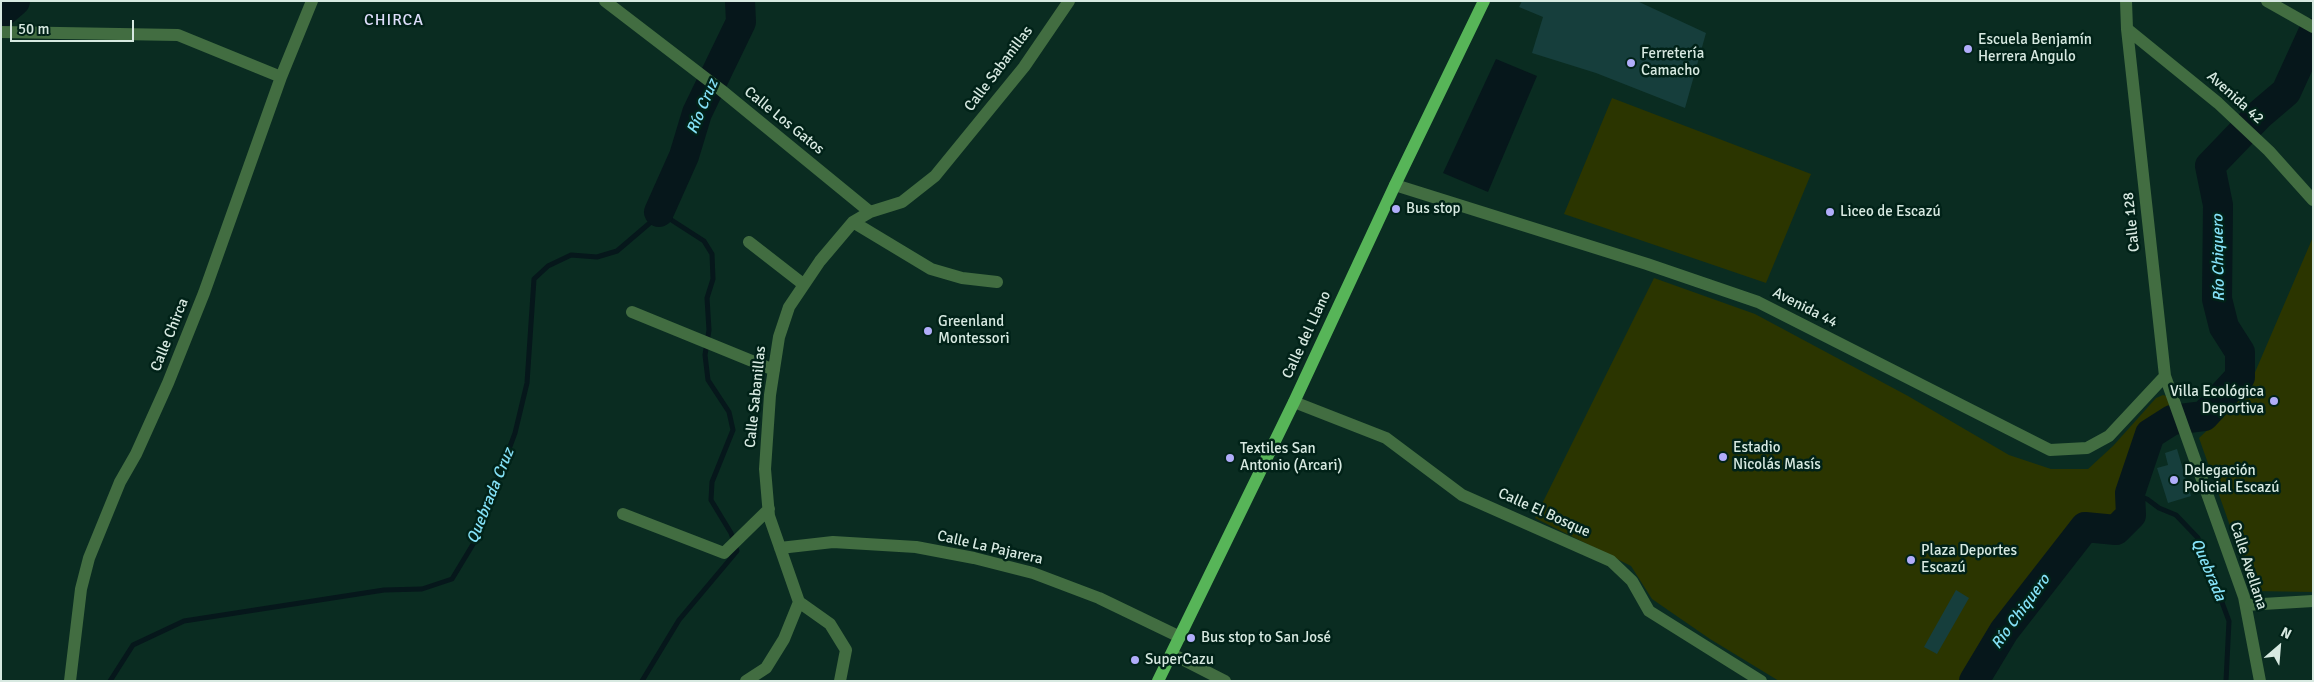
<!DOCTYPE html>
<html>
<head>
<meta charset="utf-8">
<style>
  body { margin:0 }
  #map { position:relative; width:2314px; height:682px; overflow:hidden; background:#0a2c21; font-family:Signika,sans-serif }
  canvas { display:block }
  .frame { position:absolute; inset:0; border:2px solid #d7e9e1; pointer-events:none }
  .north { position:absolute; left:2254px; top:622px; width:50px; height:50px; -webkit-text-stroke:4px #012218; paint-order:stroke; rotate:27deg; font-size:14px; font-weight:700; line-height:20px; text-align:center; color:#d7e9e1 }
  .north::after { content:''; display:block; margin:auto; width:18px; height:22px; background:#d7e9e1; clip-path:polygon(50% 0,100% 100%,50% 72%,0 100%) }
  .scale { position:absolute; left:10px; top:20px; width:124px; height:22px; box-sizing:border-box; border:2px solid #d7e9e1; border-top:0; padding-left:6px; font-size:15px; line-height:18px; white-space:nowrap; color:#d7e9e1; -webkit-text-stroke:4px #012218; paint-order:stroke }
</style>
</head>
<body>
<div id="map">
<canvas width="2314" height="682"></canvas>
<div class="frame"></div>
<div class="north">N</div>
<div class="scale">50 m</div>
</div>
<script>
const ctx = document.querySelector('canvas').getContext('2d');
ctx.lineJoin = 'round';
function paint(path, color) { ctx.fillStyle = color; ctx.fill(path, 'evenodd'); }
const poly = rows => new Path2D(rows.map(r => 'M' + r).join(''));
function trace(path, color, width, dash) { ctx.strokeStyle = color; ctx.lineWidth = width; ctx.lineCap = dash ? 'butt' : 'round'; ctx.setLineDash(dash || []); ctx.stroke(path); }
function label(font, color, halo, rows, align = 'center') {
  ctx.font = font + ' Signika,sans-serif'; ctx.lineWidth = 5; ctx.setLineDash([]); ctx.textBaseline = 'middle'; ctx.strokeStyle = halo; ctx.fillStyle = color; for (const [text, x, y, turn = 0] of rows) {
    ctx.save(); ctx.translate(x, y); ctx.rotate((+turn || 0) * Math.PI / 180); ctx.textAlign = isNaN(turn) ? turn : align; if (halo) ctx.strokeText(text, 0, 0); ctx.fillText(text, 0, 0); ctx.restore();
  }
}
const green = poly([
  [1612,98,1811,174,1766,283,1564,214],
  [2313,237,2313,592,2253,591,2199,438,2219,419,2250,384],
  [1654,278,1755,314,1908,396,2009,455,2051,469,2088,469,2113,446,2156,398,2163,395,2169,397,2173,414,2145,433,2123,492,2124,511,2115,523,2080,523,1974,659,1964,681,1779,681,1710,639,1652,599,1631,566,1535,518]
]);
const water = poly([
  [1496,59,1537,76,1488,192,1443,173]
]);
const stream = poly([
  [2130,493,2147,499,2159,508,2176,515,2198,538,2229,621,2226,681],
  [110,681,133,645,184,621,384,590,422,589,452,579,475,541,515,433,527,383,534,279,548,266,571,255,597,257,617,251,651,222,659,212,704,241,712,254,713,279,707,298,709,330,705,355,708,380,729,412,733,430,712,482,711,500,731,533,737,551,679,620,642,681]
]);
const river = poly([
  [1,13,15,1],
  [659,212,684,156,697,113,741,22,740,1],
  [1974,681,2004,631,2085,527,2116,530,2131,515,2130,493,2150,434,2172,420,2204,416,2240,377,2240,352,2224,327,2217,299,2218,205,2210,166,2259,115,2286,92,2313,33]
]);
const building = poly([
  [1522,1,1637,1,1706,33,1685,108,1596,73,1532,53,1543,17,1519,7],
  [2177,449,2191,496,2168,503,2157,468,2168,465,2165,453],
  [1956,590,1969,598,1937,654,1924,647]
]);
const minor = poly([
  [605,1,721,90,870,212],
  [2126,1,2127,29,2165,376,2244,597,2260,681],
  [2267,1,2313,27],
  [2127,29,2218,103,2269,151,2313,200],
  [1,32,178,35,281,77],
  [1395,185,1647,264,1758,302,2050,450,2087,448,2109,436,2165,376],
  [853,222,931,269,962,278,997,282],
  [749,242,803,284],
  [632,312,774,370],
  [1294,402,1386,438,1462,495,1611,561,1632,581,1649,611,1761,681],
  [623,514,724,553,769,509],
  [780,548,833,542,916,547,974,558,1033,573,1099,598,1180,637],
  [799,602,830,624,846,650,840,681],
  [2246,605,2313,601],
  [1172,654,1225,681],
  [70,681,81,589,89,558,120,482,136,454,168,383,204,293,281,77,312,1],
  [746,681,766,668,784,639,799,602,769,516,765,469,770,395,779,337,789,307,820,261,853,222,870,212,902,202,935,176,1024,67,1069,1]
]);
const major = poly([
  [1158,681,1294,402,1395,185,1484,1]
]);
const markers = [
  [1968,49,5,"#b1adfa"],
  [1631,63,5,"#b1adfa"],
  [1396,209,5,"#b1adfa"],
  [1830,212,5,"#b1adfa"],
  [928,331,5,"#b1adfa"],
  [2274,401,5,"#b1adfa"],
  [1723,457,5,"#b1adfa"],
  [1230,458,5,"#b1adfa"],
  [2174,480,5,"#b1adfa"],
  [1911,560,5,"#b1adfa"],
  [1191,638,5,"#b1adfa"],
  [1135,660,5,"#b1adfa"]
];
const poiNames = [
  ["Escuela Benjamín",1978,40],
  ["Herrera Angulo",1978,57],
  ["Ferretería",1641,54],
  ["Camacho",1641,71],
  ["Bus stop",1406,209],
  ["Liceo de Escazú",1840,212],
  ["Greenland",938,322],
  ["Montessori",938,339],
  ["Villa Ecológica",2264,392,"right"],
  ["Deportiva",2264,409,"right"],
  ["Estadio",1733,448],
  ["Nicolás Masís",1733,465],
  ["Textiles San",1240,449],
  ["Antonio (Arcari)",1240,466],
  ["Delegación",2184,471],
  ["Policial Escazú",2184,488],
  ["Plaza Deportes",1921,551],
  ["Escazú",1921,568],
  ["Bus stop to San José",1201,638],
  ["SuperCazu",1145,660]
];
const streetNames = [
  ["Calle Sabanillas",999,69,-53],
  ["Avenida 42",2235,98,42],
  ["Calle Los Gatos",784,121,39],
  ["Calle 128",2132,222,-96],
  ["Avenida 44",1805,308,27],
  ["Calle Chirca",170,335,-68],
  ["Calle del Llano",1307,335,-65],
  ["Calle Sabanillas",756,397,-84],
  ["Calle El Bosque",1544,513,24],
  ["Calle La Pajarera",990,548,13],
  ["Calle Avellana",2248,566,72]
];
const neighbourhoodNames = [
  ["CHIRCA",394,21]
];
const waterNames = [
  ["Río Cruz",703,107,-67],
  ["Río Chiquero",2219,258,-91],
  ["Quebrada Cruz",491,496,-68],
  ["Quebrada",2208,570,67],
  ["Río Chiquero",2021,612,-54]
];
paint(green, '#2b3500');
paint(water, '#06171b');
trace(stream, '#06171b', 5);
trace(river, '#06171b', 30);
paint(building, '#163e3c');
trace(minor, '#426d41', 12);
trace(major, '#57b558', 12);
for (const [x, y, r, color] of markers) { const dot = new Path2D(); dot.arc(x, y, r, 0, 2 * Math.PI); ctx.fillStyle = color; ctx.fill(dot); trace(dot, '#012218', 2); }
label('15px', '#d7e9e1', '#012218', poiNames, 'left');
label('15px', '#d7e9e1', '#012218', streetNames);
ctx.letterSpacing = '1px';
label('16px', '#dedefb', '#012218', neighbourhoodNames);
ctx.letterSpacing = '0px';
label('italic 16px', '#84e1f7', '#012218', waterNames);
</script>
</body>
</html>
